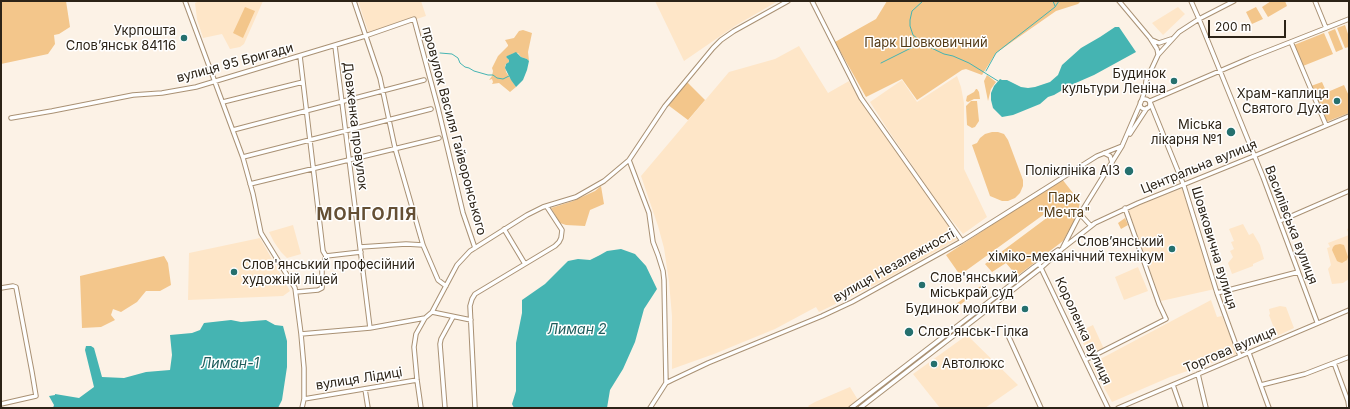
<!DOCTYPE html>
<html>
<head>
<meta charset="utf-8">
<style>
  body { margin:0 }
  #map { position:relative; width:1350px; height:409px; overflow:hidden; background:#fcf2e6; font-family:Inter,sans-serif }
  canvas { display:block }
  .frame { position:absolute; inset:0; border:2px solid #2c2317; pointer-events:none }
  .scale { position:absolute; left:1208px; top:20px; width:78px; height:18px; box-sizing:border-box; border:2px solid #2c2317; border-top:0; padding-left:5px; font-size:12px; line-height:14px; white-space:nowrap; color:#2c2317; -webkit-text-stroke:3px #fff; paint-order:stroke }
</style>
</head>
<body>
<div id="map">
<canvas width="1350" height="409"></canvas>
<div class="frame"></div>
<div class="scale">200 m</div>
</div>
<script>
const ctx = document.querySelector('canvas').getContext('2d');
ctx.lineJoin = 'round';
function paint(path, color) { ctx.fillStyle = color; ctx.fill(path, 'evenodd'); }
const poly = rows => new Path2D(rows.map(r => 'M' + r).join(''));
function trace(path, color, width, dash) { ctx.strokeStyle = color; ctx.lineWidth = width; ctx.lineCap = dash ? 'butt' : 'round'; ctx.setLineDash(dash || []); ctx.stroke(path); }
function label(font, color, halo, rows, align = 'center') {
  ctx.font = font + ' Inter,sans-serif'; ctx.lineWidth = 3; ctx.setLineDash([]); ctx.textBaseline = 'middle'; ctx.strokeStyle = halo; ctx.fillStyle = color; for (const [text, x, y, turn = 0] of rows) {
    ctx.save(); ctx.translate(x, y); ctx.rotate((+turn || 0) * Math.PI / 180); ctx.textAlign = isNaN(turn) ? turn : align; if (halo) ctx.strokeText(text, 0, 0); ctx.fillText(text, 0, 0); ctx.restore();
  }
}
const built = poly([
  [199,1,263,1,244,44,240,47,230,49,222,34,203,38,197,19,195,3],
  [358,1,421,1,426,16,369,34],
  [655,1,778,1,735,26,684,61],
  [1178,7,1185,14,1163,35,1152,23],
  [799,46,828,93,849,81,861,102,958,239,881,282,819,312,816,307,775,329,714,354,672,369,672,316,669,282,664,248,658,226,641,176,729,72,775,59],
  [957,76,961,87,964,103,964,169,987,217,963,234,940,206,888,130,870,102,902,80,917,102],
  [1182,188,1215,289,1161,301,1128,209],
  [1243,224,1249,235,1253,233,1260,245,1264,259,1253,264,1253,266,1232,274,1228,263,1233,257,1230,251,1234,249,1231,242,1234,241,1229,229],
  [293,225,301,254,287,258,281,252,274,242,269,232],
  [1349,228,1349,279,1343,283,1332,284,1328,269,1331,265,1327,248,1330,247,1328,243,1349,235,1347,229],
  [260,238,290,291,283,296,188,300,189,253],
  [1138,267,1148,291,1124,300,1115,277],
  [1211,300,1217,317,1222,316,1237,354,1170,377,1112,402,1091,364],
  [1280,306,1286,307,1294,328,1277,336,1269,315,1270,314,1269,309],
  [1093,325,1104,349,1089,356,1078,332],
  [967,335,1018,385,985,408,940,408,913,374],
  [850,387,858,400,847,408,810,408,808,406,815,402]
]);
const green = poly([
  [1,1,66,1,70,27,59,34,54,35,55,44,48,54,1,64],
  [887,1,1081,1,1078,4,1056,11,996,53,982,75,966,69,962,70,917,100,902,79,866,97,835,42,876,19],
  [1271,1,1285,1,1287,6,1268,17,1262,7],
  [245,7,255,11,243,38,233,33],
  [1256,7,1263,19,1252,24,1246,12],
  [1345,25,1349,37,1349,47,1345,48,1337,28],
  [1335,29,1343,49,1336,52,1328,32],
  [523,30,532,33,528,52,529,61,527,59,521,57,518,53,514,53,506,57,509,60,509,62,505,65,506,72,516,87,510,92,499,83,492,84,493,82,492,79,489,80,492,76,493,71,492,68,498,56,508,46,508,45,505,40,514,38,519,31],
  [1324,33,1333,54,1303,66,1294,45],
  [987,75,996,82,991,89,988,101,984,81],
  [1322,82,1326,91,1315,96,1311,86],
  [686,83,688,83,705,100,688,120,668,105],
  [1344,85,1349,96,1349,113,1326,122,1316,97],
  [976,89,977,89,979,92,980,99,974,99,968,102,966,101,967,96,974,92],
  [971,101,977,101,979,121,975,127,972,128,967,125,966,106],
  [992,132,998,132,1004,134,1008,140,1023,180,1023,186,1020,193,1015,198,1008,201,1002,201,990,196,972,145,977,143,980,138,985,134],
  [1062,179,1080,202,1077,217,1063,241,1017,276,1006,263,992,272,985,264,1052,214,1050,210,960,275,946,255],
  [601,186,604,204,590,210,585,226,566,225,560,223,551,208,573,201,595,191],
  [1125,218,1128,225,1121,229,1118,223],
  [1340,244,1344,245,1348,257,1347,260,1342,263,1339,262,1337,261,1332,250,1333,247,1335,245],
  [164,256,168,263,171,285,160,291,146,291,137,302,121,312,113,309,111,315,115,320,101,327,82,328,80,276],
  [982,285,984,287,957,307,956,304]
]);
const water = poly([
  [1115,27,1119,27,1136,52,1094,75,1071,85,1054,95,1048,97,1040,104,1013,115,1002,117,993,108,991,100,991,93,994,86,1000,79,1002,80,1007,80,1021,87,1028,88,1035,87,1050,82,1058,75,1062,65,1081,48,1100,37],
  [516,52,521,57,527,59,529,61,527,70,523,80,516,87,511,80,505,68,506,64,509,62,509,60,506,57,507,56],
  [621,249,635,254,646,266,657,289,644,309,635,342,623,369,610,390,607,408,514,408,512,404,516,391,516,343,522,313,522,300,545,284,568,261,578,259,590,260,600,255,607,251],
  [231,320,241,322,266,320,275,325,283,326,287,341,287,367,282,400,278,408,53,408,54,405,49,396,55,395,55,394,79,398,94,387,85,350,86,346,91,346,94,348,102,377,124,378,146,372,170,370,172,355,170,335,192,333,200,330,204,323]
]);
const stream = poly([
  [1053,1,1055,6],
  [923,43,913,35,910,26,910,20,912,11,923,1],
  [440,53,452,54,458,58,460,63,465,67,469,68,474,71,488,75,493,75,497,78,503,79,509,76],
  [881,63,919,44,923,44,944,54,953,56,969,63,998,81],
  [986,71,996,53,1055,7,1059,1]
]);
const minor = poly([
  [185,1,243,158,253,194,261,233,295,288,301,334,304,368,304,399,302,408],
  [354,1,380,78,395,148,423,245,438,280,446,286],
  [812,1,861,98,962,241],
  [1119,1,1150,38,1157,49,1158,54],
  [1191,1,1199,19,1263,177,1317,322],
  [1315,1,1326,28],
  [1152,40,1159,43,1171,39],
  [1291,42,1326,125],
  [335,46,370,328],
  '1140 104a5 5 0 1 1 10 0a5 5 0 1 1-10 0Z',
  [1150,101,1250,58,1349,19],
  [223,102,303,82],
  [1150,102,1184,186,1217,293,1240,356],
  [11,118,52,111,133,95,162,93,196,87,365,36,414,19,438,108,463,213,475,248],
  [233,130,424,80],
  [1130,134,1147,108],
  [1104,153,1110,156,1112,163],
  [243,157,431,109],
  [629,160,649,213,653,242,658,255,663,271,664,280,666,383],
  [250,184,439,138],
  [1080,214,1091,226],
  [1280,221,1349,191],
  [504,229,525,264],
  [360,247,406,244,423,245],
  [1063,247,1080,214,1122,146,1141,102,1145,90,1146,81,1158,55,1179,32,1199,19,1234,1],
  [326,256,361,252],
  [1040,266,1108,408],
  [1,288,13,286,16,287,32,372,36,396,1,404],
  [296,292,318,290,322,288,322,269,326,256,323,251,300,56],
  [1217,293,1298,272],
  [432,312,471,320],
  [1007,333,1041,408],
  [301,334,370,328,425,318,432,312,457,265,470,251,527,215,543,207,576,197,604,181,629,160,665,106,713,48,721,40,734,31,788,1],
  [1249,353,1269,408],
  [1085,360,1166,319,1159,304,1125,208],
  [1334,363,1348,401,1349,408],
  [1198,374,1206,408],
  [1173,385,1181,408],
  [1261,385,1305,374,1349,357],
  [365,389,368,408],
  [304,399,417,380],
  [421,408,417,380,414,347,416,334,425,318],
  [445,408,440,344,441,339,453,317],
  [475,408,470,306,472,299,475,294,555,246,559,242,561,238,562,230,547,207],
  [650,408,666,383,672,380,708,363,822,316,852,302,962,241,1097,156,1122,146],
  [851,408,1034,267,1058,250],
  [860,408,1041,268,1063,248,1095,223,1138,203,1254,156,1349,116],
  [1118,408,1349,310]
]);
const markers = [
  [184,38,4,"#25706e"],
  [1174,81,4,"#25706e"],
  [1337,101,4,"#25706e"],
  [1231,132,5,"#25706e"],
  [1129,171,5,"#25706e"],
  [1172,249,4,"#25706e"],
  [234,272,4,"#25706e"],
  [922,285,4,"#25706e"],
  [1025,309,4,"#25706e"],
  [909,332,5,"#25706e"],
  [934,364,4,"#25706e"]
];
const poiNames = [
  ["Укрпошта",176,31],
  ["Слов’янськ 84116",176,46],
  ["Будинок",1166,74],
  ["культури Леніна",1166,89],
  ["Храм-каплиця",1329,94],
  ["Святого Духа",1329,109],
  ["Міська",1222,125],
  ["лікарня №1",1222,140],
  ["Поліклініка АІЗ",1120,171],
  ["Слов’янський",1164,242],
  ["хіміко-механічний технікум",1164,257],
  ["Слов'янський професійний",242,265,"left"],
  ["художній ліцей",242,280,"left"],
  ["Слов'янський",930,278,"left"],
  ["міськрай суд",930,293,"left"],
  ["Будинок молитви",1017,309],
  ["Слов'янськ-Гілка",918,332,"left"],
  ["Автолюкс",942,364,"left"]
];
const parkNames = [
  ["Парк Шовковичний",926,43],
  ["Парк",1064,198],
  ["\"Мечта\"",1064,213]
];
const streetNames = [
  ["вулиця 95 Бригади",235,63,-15],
  ["Довженка провулок",355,126,83],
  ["провулок Василя Гайворонського",454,131,75],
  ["Центральна вулиця",1199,167,-22],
  ["Василівська вулиця",1291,225,69],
  ["Шовковична вулиця",1214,248,73],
  ["вулиця Незалежності",894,266,-29],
  ["Короленка вулиця",1083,331,65],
  ["Торгова вулиця",1230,350,-23],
  ["вулиця Лідиці",359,379,-9]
];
const waterNames = [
  ["Лиман 2",577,330],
  ["Лиман-1",230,364]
];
const districtNames = [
  ["МОНГОЛІЯ",367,215]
];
paint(built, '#fee6c8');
paint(green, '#f3c68b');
paint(water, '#45b4b2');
trace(stream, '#45b4b2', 1);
trace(minor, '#a99174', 5.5);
trace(minor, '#fff', 3.5);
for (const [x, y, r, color] of markers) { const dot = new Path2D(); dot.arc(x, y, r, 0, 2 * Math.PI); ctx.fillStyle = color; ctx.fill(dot); trace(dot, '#fff', 1.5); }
label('13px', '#2c2317', '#fff', poiNames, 'right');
label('13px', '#533a16', '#fff', parkNames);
label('13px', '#2c2317', '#fff', streetNames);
label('italic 14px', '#1f5d5c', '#fff', waterNames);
ctx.letterSpacing = '1px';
label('bold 17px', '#644f34', '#fff', districtNames);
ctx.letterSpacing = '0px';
</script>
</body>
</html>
